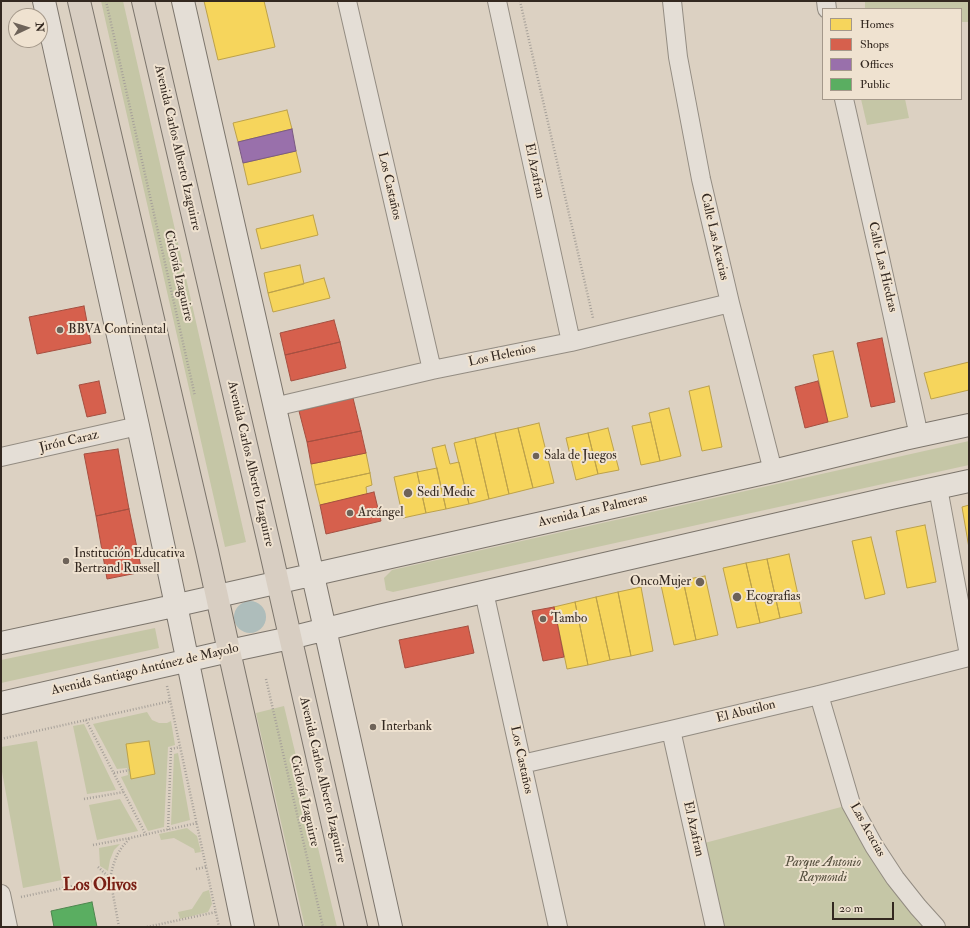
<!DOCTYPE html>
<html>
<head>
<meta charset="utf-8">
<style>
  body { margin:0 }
  #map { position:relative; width:970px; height:928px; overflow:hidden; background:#dcd1c2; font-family:"IM FELL Double Pica",serif }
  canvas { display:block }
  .frame { position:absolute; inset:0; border:2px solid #332820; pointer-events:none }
  .legend { position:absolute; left:822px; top:8px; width:140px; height:92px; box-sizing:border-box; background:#efe2d0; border:1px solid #a4988a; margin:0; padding:5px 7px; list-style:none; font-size:12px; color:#332820 }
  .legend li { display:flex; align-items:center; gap:8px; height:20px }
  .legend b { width:20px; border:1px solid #a4988a }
  .north { position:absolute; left:8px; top:8px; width:40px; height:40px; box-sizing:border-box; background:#efe2d0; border:1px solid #a4988a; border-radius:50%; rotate:86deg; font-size:11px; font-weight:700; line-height:16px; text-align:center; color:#332820 }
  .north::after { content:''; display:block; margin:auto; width:14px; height:18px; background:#6e6359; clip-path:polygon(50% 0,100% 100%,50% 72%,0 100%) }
  .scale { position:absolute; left:832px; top:902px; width:62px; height:18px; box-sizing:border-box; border:2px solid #332820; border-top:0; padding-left:5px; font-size:12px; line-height:14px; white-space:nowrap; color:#332820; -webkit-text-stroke:3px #efe2d0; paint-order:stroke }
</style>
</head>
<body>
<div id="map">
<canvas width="970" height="928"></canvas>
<div class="frame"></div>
<ul class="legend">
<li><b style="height:11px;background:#f6d55c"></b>Homes</li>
<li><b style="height:11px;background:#d6604d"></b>Shops</li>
<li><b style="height:11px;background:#9970ab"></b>Offices</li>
<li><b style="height:11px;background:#5aae61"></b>Public</li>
</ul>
<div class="north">N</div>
<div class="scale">20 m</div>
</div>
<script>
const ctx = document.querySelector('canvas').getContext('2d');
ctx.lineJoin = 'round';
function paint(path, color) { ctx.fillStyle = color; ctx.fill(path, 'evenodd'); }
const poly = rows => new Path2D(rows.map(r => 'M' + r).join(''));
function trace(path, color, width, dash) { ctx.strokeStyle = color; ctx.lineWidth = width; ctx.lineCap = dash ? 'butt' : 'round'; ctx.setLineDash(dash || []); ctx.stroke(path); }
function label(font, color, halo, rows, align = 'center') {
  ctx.font = font + ' "IM FELL Double Pica",serif'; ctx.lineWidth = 4; ctx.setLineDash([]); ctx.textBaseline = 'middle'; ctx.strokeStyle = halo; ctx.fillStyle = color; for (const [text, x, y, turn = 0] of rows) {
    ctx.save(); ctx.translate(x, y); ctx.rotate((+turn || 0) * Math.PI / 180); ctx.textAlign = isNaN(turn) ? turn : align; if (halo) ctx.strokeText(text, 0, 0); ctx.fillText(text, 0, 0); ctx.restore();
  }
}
const green = poly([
  [101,1,123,1,246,542,225,547],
  [865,1,969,1,969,22,961,22,961,9,865,9],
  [861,99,905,99,909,118,867,125],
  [969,441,969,465,393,592,386,590,384,578,392,570],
  [155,628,159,648,1,683,1,660],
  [284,706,337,927,305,927,256,713],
  [147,712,152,720,159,723,167,723,171,721,175,745,168,747,164,827,148,831,121,777,128,775,127,768,117,769,93,724],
  [84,724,116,790,87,794,73,726],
  [37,741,62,880,23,888,1,766,1,747],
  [178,753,190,820,171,825,174,754],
  [120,799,138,831,97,840,89,805],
  [845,806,936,927,715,927,697,845],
  [187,828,197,836,201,852,195,853,194,849,174,838,161,840,159,834],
  [120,844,114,850,110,860,108,871,100,866,99,848],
  [209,890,212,904,208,912,180,919,178,912,192,909,203,892]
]);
const water = poly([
  '234 617a16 16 0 1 1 32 0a16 16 0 1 1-32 0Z'
]);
const homes = poly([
  [204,1,264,1,275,47,218,60,204,1],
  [287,110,292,129,238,142,233,123,287,110],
  [296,151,301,172,248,185,243,163,296,151],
  [313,215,318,235,261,249,256,229,313,215],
  [300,265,304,284,268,293,264,273,300,265],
  [324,278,330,298,273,312,268,293,324,278],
  [833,351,848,417,828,422,813,355,833,351],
  [969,362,969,390,931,399,924,373,969,362],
  [709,386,722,447,702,451,689,391,709,386],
  [669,408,681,456,660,461,649,413,669,408],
  [651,422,660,461,641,465,632,426,651,422],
  [539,423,554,483,533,488,518,428,539,423],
  [518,428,533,488,509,494,495,433,518,428],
  [608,428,619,470,598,474,588,433,608,428],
  [495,433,509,494,489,499,475,438,495,433],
  [588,433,598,474,576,480,566,438,588,433],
  [475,438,489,499,469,504,454,443,475,438],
  [445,445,450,464,459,462,469,504,446,509,432,448,445,445],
  [366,453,370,473,315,485,311,464,366,453],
  [437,468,446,509,426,513,417,472,437,468],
  [417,472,426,513,403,518,394,477,417,472],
  [370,473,372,485,366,487,367,495,320,505,315,485,370,473],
  [969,505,969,548,962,507,969,505],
  [925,525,936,582,907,588,896,531,925,525],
  [871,537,885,594,865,599,852,541,871,537],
  [789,554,802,613,780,618,767,559,789,554],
  [767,559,780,618,760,623,746,563,767,559],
  [746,563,760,623,737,628,723,568,746,563],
  [705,576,718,635,696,640,683,580,705,576],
  [683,580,696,640,674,645,661,585,683,580],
  [641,587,653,651,631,656,618,592,641,587],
  [618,592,631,656,610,660,596,597,618,592],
  [596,597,610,660,588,665,575,602,596,597],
  [575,602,588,665,567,669,554,607,575,602],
  [149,741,155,774,131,779,126,744,149,741]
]);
const shops = poly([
  [84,306,91,343,37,354,29,317,84,306],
  [334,320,340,342,285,355,280,333,334,320],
  [882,338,895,402,871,407,857,343,882,338],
  [340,342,346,368,291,381,285,355,340,342],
  [99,381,106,413,87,417,79,385,99,381],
  [818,381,828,422,805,428,795,387,818,381],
  [353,398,361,431,307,442,299,411,353,398],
  [361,431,366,453,311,464,307,442,361,431],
  [118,449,129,509,96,516,84,454,118,449],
  [374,492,381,521,326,534,320,505,374,492],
  [129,509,142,572,107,579,96,516,129,509],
  [554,607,564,657,543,661,532,611,554,607],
  [468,626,474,653,405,668,399,640,468,626]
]);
const offices = poly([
  [292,129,296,151,243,163,238,142,292,129]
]);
const public = poly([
  [92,902,97,927,54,927,51,911,92,902]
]);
const path = poly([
  [106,1,195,396],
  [520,1,593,318],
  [266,679,323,927],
  [167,686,219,927],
  [86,720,146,835],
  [1,739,171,701],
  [114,773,130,770],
  [84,799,124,792],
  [168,830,171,749,180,747],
  [93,845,130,838,197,823],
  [98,867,110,878],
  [196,869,206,867],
  [21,897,110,878],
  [119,927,110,878,113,866,117,855,122,847,130,838],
  [147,927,216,912]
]);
const street = poly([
  [347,1,432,370],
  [497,1,571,342],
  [672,1,678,57,701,179,730,303,773,471],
  [826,1,827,9],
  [844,99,880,258,919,436],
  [274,407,432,370,571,342,730,303],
  [1,457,138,426],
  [938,488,969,655],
  [484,592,558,927],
  [819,695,851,804,874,846,895,878,918,907,936,927],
  [671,730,715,927],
  [522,764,671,730,819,695,969,657],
  [1,894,8,927]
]);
const secondary = poly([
  [44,1,138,426,176,605,243,927],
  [183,1,325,629,391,927],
  [1,643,151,611,773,471,904,439,969,425],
  [1,703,229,651,290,638,379,616,891,498,969,481]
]);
const primary = poly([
  [79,1,207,551,229,651,291,927],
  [143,1,270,548,356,927]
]);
const markers = [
  [60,330,4,"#6e6359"],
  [536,456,4,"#6e6359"],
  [408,493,5,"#6e6359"],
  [350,513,4,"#6e6359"],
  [66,561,4,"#6e6359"],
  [700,582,5,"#6e6359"],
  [737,597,5,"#6e6359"],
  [543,619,4,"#6e6359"],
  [373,727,4,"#6e6359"]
];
const streetNames = [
  ["Avenida Carlos Alberto Izaguirre",177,148,77],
  ["El Azafran",534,171,78],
  ["Los Castaños",389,186,77],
  ["Calle Las Acacias",714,237,77],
  ["Calle Las Hiedras",882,267,77],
  ["Ciclovía Izaguirre",178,276,77],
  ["Los Helenios",502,356,-12],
  ["Jirón Caraz",69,442,-13],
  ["Avenida Carlos Alberto Izaguirre",250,464,77],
  ["Avenida Las Palmeras",593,511,-13],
  ["Avenida Santiago Antúnez de Mayolo",145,670,-13],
  ["El Abutilon",746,712,-14],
  ["Los Castaños",521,760,78],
  ["Avenida Carlos Alberto Izaguirre",322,780,77],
  ["Ciclovía Izaguirre",304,801,77],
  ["El Azafran",693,829,77],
  ["Las Acacias",867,830,61]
];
const poiNames = [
  ["BBVA Continental",68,330],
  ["Sala de Juegos",544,456],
  ["Sedi Medic",417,493],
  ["Arcángel",358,513],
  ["Institución Educativa",74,554],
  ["Bertrand Russell",74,569],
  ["OncoMujer",691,582,"right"],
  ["Ecografias",746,597],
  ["Tambo",551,619],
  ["Interbank",381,727]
];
const parkNames = [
  ["Parque Antonio",823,863],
  ["Raymondi",823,878]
];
const districtNames = [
  ["Los Olivos",100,886]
];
paint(green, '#c5c6a6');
paint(water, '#aebdbb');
paint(homes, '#f6d55c');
trace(homes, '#bca14a', 1);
paint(shops, '#d6604d');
trace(shops, '#a54f40', 1);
paint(offices, '#9970ab');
trace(offices, '#7a5a81', 1);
paint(public, '#5aae61');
trace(public, '#4e864e', 1);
trace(street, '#938c82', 20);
trace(secondary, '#7c756c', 24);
trace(primary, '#7c756c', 24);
trace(path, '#a6a099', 2.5, [1, 2]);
trace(street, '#e4ded6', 18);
trace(secondary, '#e4ded6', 22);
trace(primary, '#d8cec2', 22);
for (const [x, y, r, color] of markers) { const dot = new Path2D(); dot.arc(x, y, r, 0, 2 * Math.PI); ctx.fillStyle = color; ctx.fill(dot); trace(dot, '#efe2d0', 1.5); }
label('13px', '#332820', '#efe2d0', streetNames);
label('13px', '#332820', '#efe2d0', poiNames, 'left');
label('italic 13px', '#534d3c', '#efe2d0', parkNames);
label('bold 17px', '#7a1f14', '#efe2d0', districtNames);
</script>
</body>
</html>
